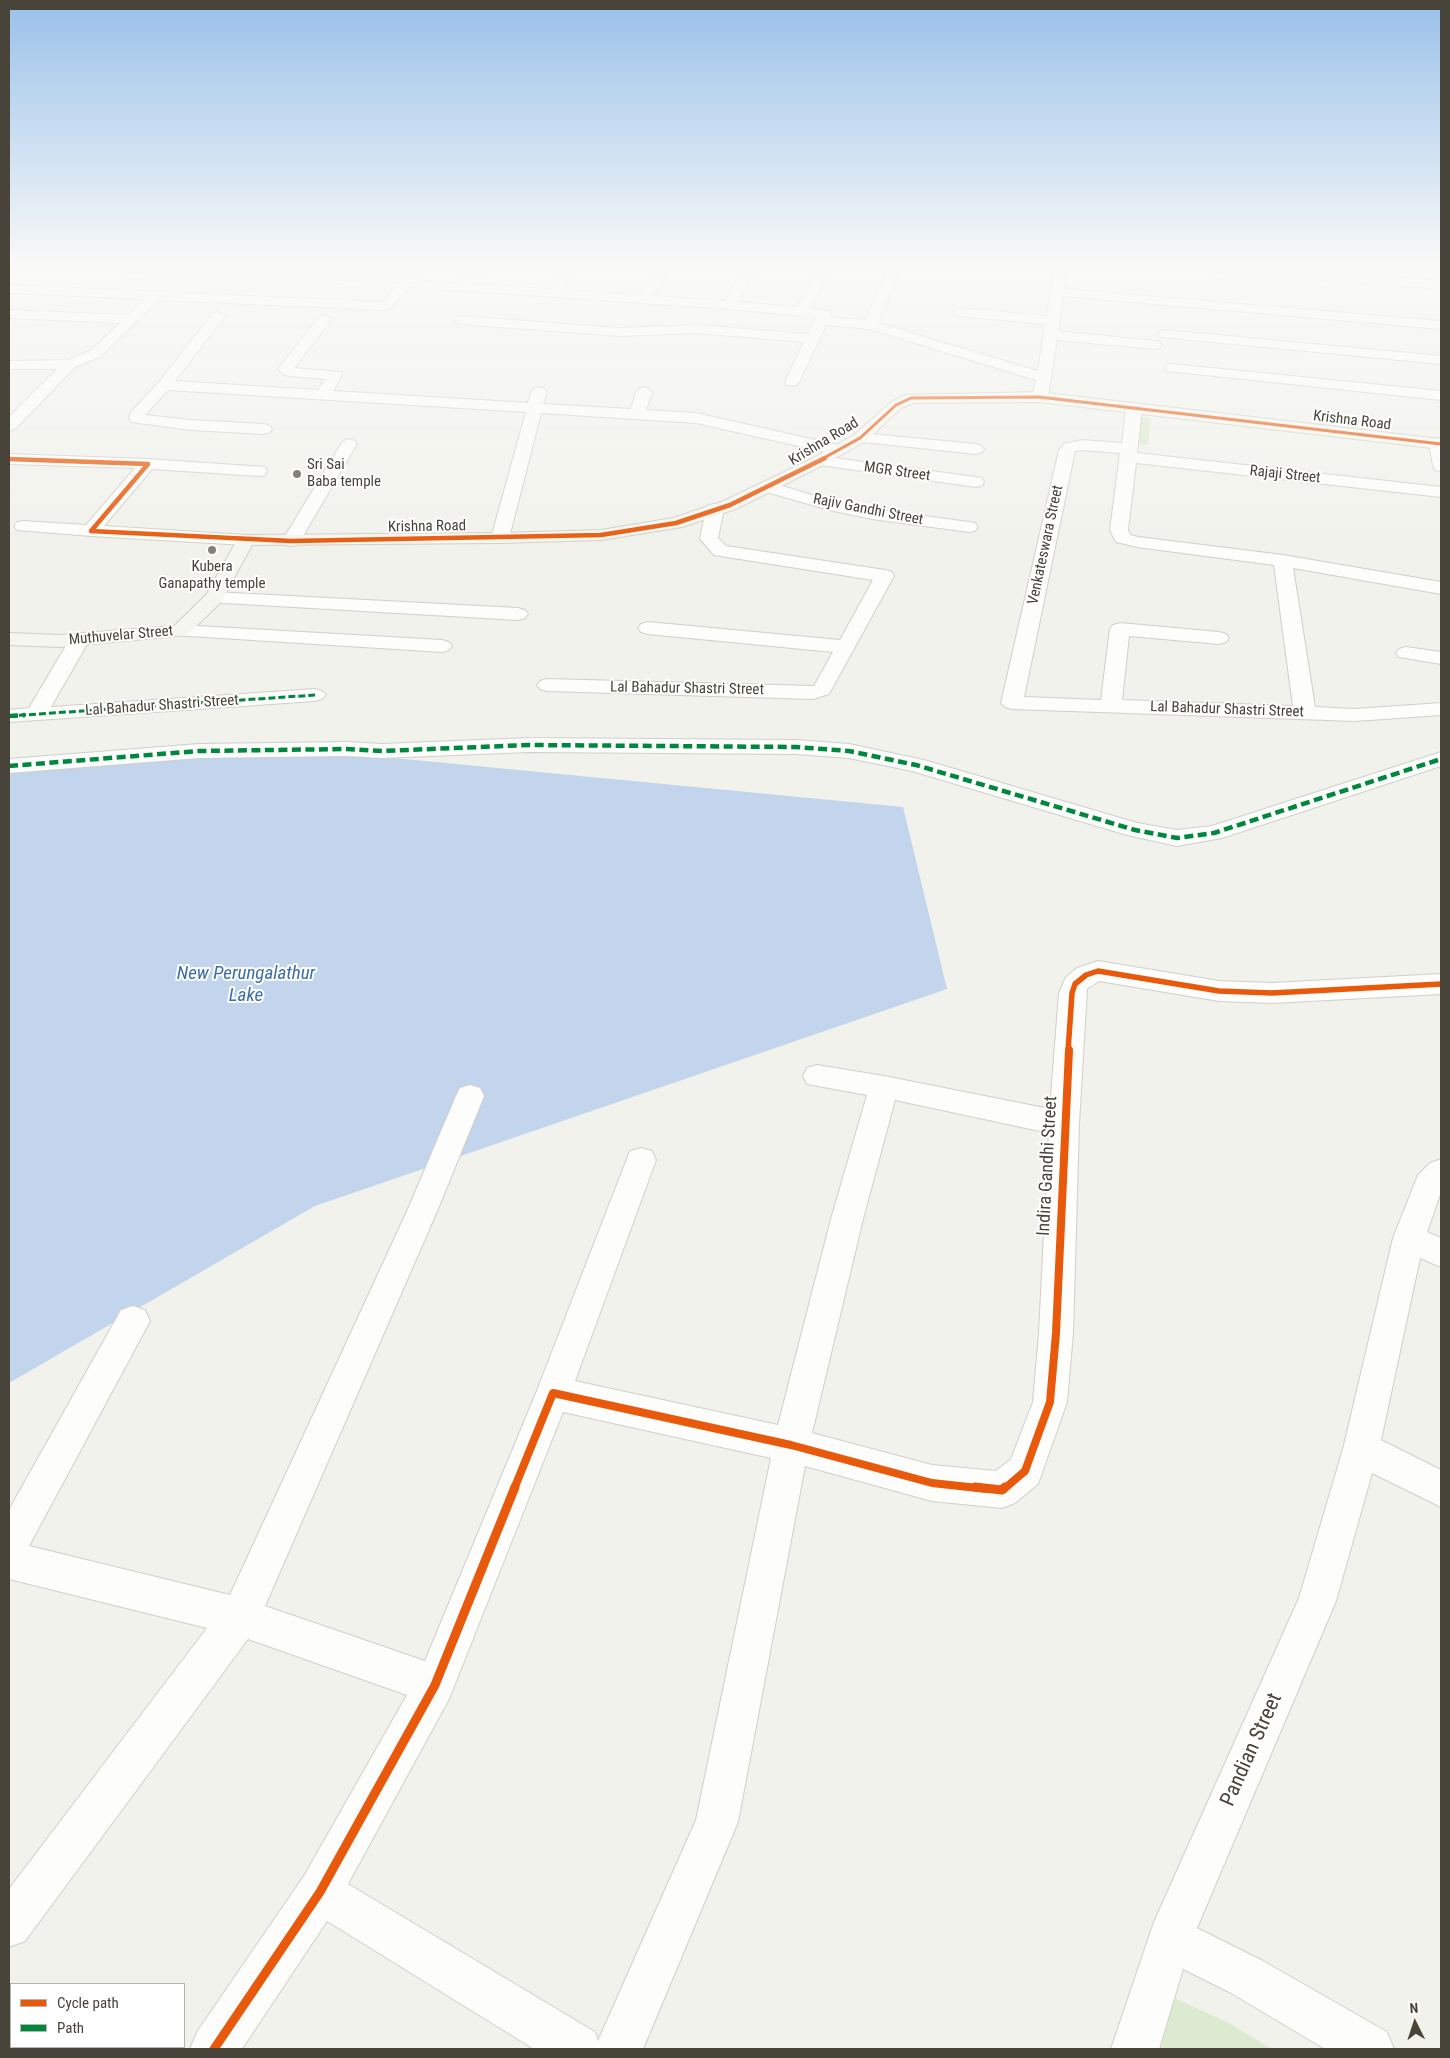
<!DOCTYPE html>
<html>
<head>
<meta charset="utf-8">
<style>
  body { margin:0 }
  #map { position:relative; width:1450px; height:2058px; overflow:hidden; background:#f2f2ed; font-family:"Roboto Condensed",sans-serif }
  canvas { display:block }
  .frame { position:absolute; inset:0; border:10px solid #484439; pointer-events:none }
  .legend { position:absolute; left:10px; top:1983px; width:175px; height:65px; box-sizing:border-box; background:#fff; border:1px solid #b6b4b0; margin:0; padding:6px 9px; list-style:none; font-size:15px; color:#484439 }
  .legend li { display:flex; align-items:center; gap:10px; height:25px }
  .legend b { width:25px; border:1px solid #b6b4b0 }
  .north { position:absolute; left:1390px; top:1998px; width:50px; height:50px; -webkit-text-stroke:4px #fff; paint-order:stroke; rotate:356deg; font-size:14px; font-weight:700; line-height:20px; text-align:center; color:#484439 }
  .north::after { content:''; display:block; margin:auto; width:18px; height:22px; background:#484439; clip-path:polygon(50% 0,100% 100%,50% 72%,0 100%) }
</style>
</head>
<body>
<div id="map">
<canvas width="1450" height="2058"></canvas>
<div class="frame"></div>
<ul class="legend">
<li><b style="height:6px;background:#e8590c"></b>Cycle path</li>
<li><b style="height:6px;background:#00873e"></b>Path</li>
</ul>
<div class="north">N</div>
</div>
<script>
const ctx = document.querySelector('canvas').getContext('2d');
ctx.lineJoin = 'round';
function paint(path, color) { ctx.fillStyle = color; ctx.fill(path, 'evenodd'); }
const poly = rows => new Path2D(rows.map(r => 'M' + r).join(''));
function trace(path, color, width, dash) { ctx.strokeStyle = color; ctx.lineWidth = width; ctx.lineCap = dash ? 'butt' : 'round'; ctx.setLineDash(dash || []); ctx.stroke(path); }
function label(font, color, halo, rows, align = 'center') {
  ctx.font = font + ' "Roboto Condensed",sans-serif'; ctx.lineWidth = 4; ctx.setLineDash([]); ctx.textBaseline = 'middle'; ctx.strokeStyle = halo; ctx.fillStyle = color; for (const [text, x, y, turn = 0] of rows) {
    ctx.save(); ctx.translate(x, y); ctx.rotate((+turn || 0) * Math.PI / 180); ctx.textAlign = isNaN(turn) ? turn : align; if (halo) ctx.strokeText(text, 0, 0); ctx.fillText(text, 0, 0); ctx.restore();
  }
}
const green = poly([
  [1135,416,1151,418,1148,445,1132,443],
  [1159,1991,1227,2022,1272,2049,1143,2049]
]);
const water = poly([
  [300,749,903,807,947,989,315,1206,9,1383,9,767]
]);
const street = poly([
  [9,261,63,261,411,275,416,276,417,280,459,283,477,261,490,261,472,284,549,289,568,261,581,261,562,290,641,295,661,261,674,261,654,296,725,301,747,261,760,261,738,302,797,307,822,261,834,261,810,309,829,311,831,314,830,317,865,320,892,261,904,261,878,323,1038,371,1045,324,959,316,952,312,959,308,1047,316,1055,261,1067,261,1064,289,1441,321,1441,329,1063,296,1058,331,1155,341,1160,342,1162,345,1160,348,1155,349,1057,340,1048,396,1045,399,1040,401,1035,399,1032,396,1036,380,869,329,826,325,799,382,797,385,792,386,787,385,785,382,804,342,696,333,619,336,460,324,453,320,460,316,619,328,696,325,808,334,816,317,729,309,410,287,390,309,385,310,159,300,100,357,75,367,15,429,9,431,9,417,57,369,9,369,9,361,68,360,90,351,120,323,9,318,9,310,128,315,144,299,9,293,9,285,382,302,400,282,9,267,9,261],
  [1120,261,1181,261,1441,281,1441,289,1126,265,1120,261],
  [218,312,225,316,175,381,318,390,325,379,290,376,285,375,278,369,320,316,325,315,332,319,294,368,340,372,342,375,333,391,528,403,531,392,534,389,539,387,544,389,547,392,543,404,631,409,636,392,639,389,644,387,649,389,652,392,646,410,696,413,838,445,844,447,846,450,844,453,838,455,696,423,541,413,509,538,506,542,500,543,494,542,491,538,526,412,168,390,145,415,191,420,264,424,270,426,272,429,270,432,264,434,191,430,131,422,129,419,131,412,159,382,213,313,218,312],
  [1165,330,1441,356,1441,364,1160,337,1158,334,1160,331,1165,330],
  [1172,364,1441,391,1441,400,1167,371,1165,368,1167,365,1172,364],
  [1134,403,1139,405,1142,408,1137,453,1441,487,1441,497,1136,463,1128,530,1130,535,1138,537,1283,555,1441,582,1441,594,1293,568,1315,707,1355,709,1441,703,1441,715,1355,721,1012,709,1005,707,1001,703,1059,450,1064,444,1082,440,1122,443,1126,408,1129,405,1134,403],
  [1082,450,1120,453,1110,530,1116,542,1137,547,1274,565,1293,706,1122,700,1129,636,1219,644,1226,642,1229,638,1226,634,1219,632,1120,623,1113,625,1110,629,1101,700,1024,697,1075,451,1082,450],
  [860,433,976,444,982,446,984,449,982,452,976,454,854,441,852,438,854,435,860,433],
  [1437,438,1441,439,1441,471,1435,470,1433,466,1429,443,1431,440,1437,438],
  [349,439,355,441,357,444,300,541,297,545,291,546,285,545,282,541,341,444,343,441,349,439],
  [9,454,148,459,265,467,267,471,265,475,259,476,152,469,104,526,246,535,252,536,255,540,252,544,246,545,91,536,17,530,14,526,17,522,23,521,86,525,135,468,9,464,9,454],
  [819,456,976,477,982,478,984,482,982,486,976,487,813,464,811,461,813,458,819,456],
  [769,482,832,501,872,509,969,522,975,523,978,527,975,531,969,532,872,519,829,510,763,491,761,487,763,483,769,482],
  [715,504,721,505,724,509,718,538,726,546,885,570,892,572,894,576,829,694,813,699,547,691,540,689,537,685,540,681,547,679,814,686,833,652,648,634,641,632,638,628,641,624,648,622,840,640,873,580,714,555,700,539,706,509,709,505,715,504],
  [214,592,518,608,525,610,528,614,525,618,518,620,207,602,204,598,207,594,214,592],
  [180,625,442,640,449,642,452,646,449,650,442,652,173,635,170,631,173,627,180,625],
  [80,633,87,635,90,639,51,707,315,689,322,691,326,695,322,699,315,701,9,722,9,710,29,708,70,639,73,635,80,633],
  [1406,647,1441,652,1441,664,1399,657,1396,653,1399,649,1406,647],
  [529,738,796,740,849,744,924,760,1137,823,1177,830,1212,826,1441,752,1441,766,1222,838,1177,846,1127,835,912,771,849,758,796,754,529,752,382,758,347,756,199,758,9,773,9,759,199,744,347,742,382,744,529,738],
  [1098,961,1219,981,1272,983,1441,974,1441,994,1272,1003,1219,1001,1099,981,1087,989,1079,1124,1073,1333,1067,1402,1038,1484,1015,1503,1002,1508,932,1501,805,1466,738,1822,643,2049,534,2049,327,1921,242,2049,190,2049,197,2032,304,1876,407,1695,248,1639,25,1941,9,1947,9,1889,207,1628,9,1579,9,1510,121,1310,133,1306,145,1310,150,1321,29,1546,230,1595,408,1209,456,1096,460,1088,470,1085,480,1088,484,1096,438,1209,265,1606,425,1661,536,1393,630,1151,641,1148,652,1151,656,1160,575,1381,778,1425,831,1219,867,1095,807,1084,803,1076,807,1068,817,1065,884,1076,1050,1109,1059,993,1066,977,1077,968,1098,961],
  [895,1100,1049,1133,1039,1333,1033,1402,1011,1459,996,1471,932,1465,812,1433,863,1219,895,1100],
  [563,1412,771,1458,696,1820,598,2041,595,2032,348,1884,449,1699,563,1412],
  [1441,1159,1441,1192,1427,1232,1441,1238,1441,1267,1420,1258,1381,1440,1441,1470,1441,1507,1372,1473,1336,1601,1197,1928,1263,1961,1387,2032,1394,2049,1325,2049,1231,1993,1183,1969,1159,2049,1111,2049,1154,1922,1299,1598,1343,1449,1393,1238,1418,1175,1430,1163,1441,1159]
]);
const secondary = poly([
  [1039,392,1441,439,1441,449,1039,402,914,403,901,408,866,441,825,464,736,509,682,527,601,540,500,543,252,545,221,602,187,635,59,647,9,645,9,633,59,635,174,626,206,595,237,540,240,536,246,535,500,533,601,530,673,518,724,501,813,458,854,435,891,402,906,395,1039,392]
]);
const quietFar1 = poly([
  [9,716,315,695]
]);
const quiet = poly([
  [9,716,25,715],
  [9,766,199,751,347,749,382,751,529,745,796,747,849,751,916,765,1135,830,1177,838,1214,833,1441,759]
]);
const cyclewayFar4 = poly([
  [9,459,12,459],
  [822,459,860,438,896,405,911,398,1039,397,1441,444]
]);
const cyclewayFar3 = poly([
  [9,459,148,464,91,531,291,541,601,535,676,523,730,505,825,458]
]);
const cyclewayFar2 = poly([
  [1068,1051,1072,993,1075,984,1086,975,1098,971,1219,991,1272,993,1441,984]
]);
const cyclewayFar1 = poly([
  [514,1489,553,1393,791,1445,932,1483,987,1489],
  [1004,1489,1025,1471,1050,1402,1056,1333,1069,1050]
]);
const cycleway = poly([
  [975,1487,1002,1490,1005,1487],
  [214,2049,320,1892,435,1685,515,1487]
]);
const markers = [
  [297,474,5,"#848178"],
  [212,550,5,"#848178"]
];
const farStreetnames = [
  ["Krishna Road",1352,421,7],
  ["Krishna Road",824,442,-31],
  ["MGR Street",897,472,8],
  ["Rajaji Street",1285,475,6],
  ["Rajiv Gandhi Street",868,510,11],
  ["Krishna Road",427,527,-1],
  ["Venkateswara Street",1046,545,-78],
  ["Muthuvelar Street",121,636,-5],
  ["Lal Bahadur Shastri Street",687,689,1],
  ["Lal Bahadur Shastri Street",162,706,-4],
  ["Lal Bahadur Shastri Street",1227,710,2]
];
const farPoinames = [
  ["Sri Sai",307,465],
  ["Baba temple",307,482],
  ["Kubera",212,567,"center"],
  ["Ganapathy temple",212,584,"center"]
];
const streetNames = [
  ["Indira Gandhi Street",1048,1166,-87]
];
const waterNames = [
  ["New Perungalathur",246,974],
  ["Lake",246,996]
];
const nearStreetnames = [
  ["Pandian Street",1252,1750,-66]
];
paint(green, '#dcead0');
paint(water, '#c2d5ec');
trace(street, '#d0cfcb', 2);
trace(secondary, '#d0cfc5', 2);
paint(street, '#fdfdfc');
paint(secondary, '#f6f6f1');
trace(quietFar1, '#00873e', 3, [7, 3]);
trace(quiet, '#00873e', 4.5, [9, 4.5]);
trace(cyclewayFar4, '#e8590c', 3);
trace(cyclewayFar3, '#e8590c', 4.5);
trace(cyclewayFar2, '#e8590c', 5.5);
trace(cyclewayFar1, '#e8590c', 8);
trace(cycleway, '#e8590c', 9);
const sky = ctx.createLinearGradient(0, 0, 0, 549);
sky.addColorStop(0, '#99c1ea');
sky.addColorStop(0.48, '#f9f9f7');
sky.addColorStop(1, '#f9f9f700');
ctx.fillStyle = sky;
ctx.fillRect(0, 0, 1450, 549);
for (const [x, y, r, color] of markers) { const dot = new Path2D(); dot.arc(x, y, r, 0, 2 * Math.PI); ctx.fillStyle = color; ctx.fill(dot); trace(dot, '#fff', 2); }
label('15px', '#484439', '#fff', farStreetnames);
label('15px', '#484439', '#fff', farPoinames, 'left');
label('18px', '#484439', '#fff', streetNames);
label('italic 19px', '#3b6dab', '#fff', waterNames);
label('21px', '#484439', '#fff', nearStreetnames);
</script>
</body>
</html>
